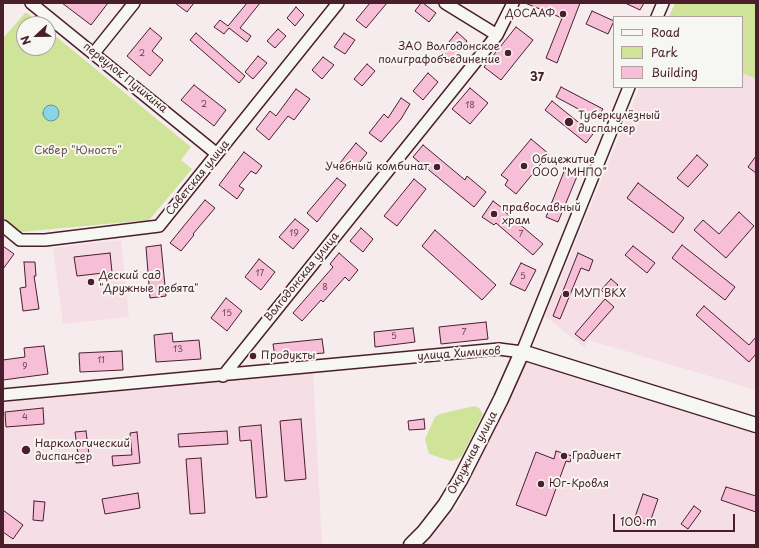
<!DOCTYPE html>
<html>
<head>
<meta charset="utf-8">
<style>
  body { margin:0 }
  #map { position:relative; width:759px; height:548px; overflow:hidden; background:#f6ebed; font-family:"Playpen Sans",sans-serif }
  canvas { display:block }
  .frame { position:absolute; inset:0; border:4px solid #4a1f2b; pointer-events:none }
  .legend { position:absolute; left:613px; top:16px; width:130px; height:72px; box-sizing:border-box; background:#f6f6f2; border:1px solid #b1a0a2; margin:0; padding:5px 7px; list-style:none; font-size:12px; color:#4a1f2b }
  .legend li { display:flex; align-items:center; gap:8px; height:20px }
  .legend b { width:20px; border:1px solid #b1a0a2 }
  .north { position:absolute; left:16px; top:16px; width:40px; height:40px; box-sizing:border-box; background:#f6f6f2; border:1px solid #b1a0a2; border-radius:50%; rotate:248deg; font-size:11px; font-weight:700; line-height:16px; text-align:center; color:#4a1f2b }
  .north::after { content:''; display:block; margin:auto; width:14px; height:18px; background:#4a1f2b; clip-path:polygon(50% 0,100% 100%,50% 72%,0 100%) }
  .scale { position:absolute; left:613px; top:514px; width:122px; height:18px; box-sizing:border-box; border:2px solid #4a1f2b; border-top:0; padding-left:5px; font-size:12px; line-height:14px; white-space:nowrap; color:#4a1f2b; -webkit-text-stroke:3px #f6f6f2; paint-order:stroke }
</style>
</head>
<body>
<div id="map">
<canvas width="759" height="548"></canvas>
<div class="frame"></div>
<ul class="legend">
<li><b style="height:5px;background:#f6f6f2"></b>Road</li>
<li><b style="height:11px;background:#cfe499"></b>Park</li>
<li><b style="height:11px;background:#f6bfd7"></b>Building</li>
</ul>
<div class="north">N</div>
<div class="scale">100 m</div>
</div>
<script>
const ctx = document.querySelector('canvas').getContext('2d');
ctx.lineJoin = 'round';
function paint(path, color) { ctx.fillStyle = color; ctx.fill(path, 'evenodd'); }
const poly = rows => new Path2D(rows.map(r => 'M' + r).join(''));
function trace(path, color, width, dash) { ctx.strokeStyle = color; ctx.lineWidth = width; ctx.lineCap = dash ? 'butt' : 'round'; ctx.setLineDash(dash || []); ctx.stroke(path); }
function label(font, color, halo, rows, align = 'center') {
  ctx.font = font + ' "Playpen Sans",sans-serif'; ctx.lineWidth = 4; ctx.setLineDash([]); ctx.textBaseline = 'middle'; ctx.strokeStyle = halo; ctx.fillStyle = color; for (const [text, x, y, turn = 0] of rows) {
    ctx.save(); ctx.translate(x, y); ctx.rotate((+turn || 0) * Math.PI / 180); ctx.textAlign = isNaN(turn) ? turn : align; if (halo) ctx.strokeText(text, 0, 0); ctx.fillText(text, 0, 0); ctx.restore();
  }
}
const built = poly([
  [742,73,756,79,756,390,595,342,589,341,585,348,545,316,640,87,742,87],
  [121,240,129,317,63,324,53,248],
  [525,362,756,434,756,545,421,545,458,506],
  [313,370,322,545,3,545,3,402]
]);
const green = poly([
  [675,3,756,3,756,79,742,73,742,17,669,17],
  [26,12,41,24,24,24,24,48,48,48,48,30,191,147,181,160,192,169,149,220,20,232,3,218,3,38],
  [474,406,479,408,483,414,462,456,457,459,451,461,429,454,425,439,435,417,440,414]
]);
const water = poly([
  '43 113a8 8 0 1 1 16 0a8 8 0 1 1-16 0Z'
]);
const building = poly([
  [62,3,108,3,91,25,62,3],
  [175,3,194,3,187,12,175,3],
  [247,3,260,3,240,28,251,36,247,42,229,28,224,34,214,27,220,20,228,26,247,3],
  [370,3,387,3,366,28,356,20,370,3],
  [421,3,423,3,436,13,429,22,415,11,421,3],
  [525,3,580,3,557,63,546,58,562,18,525,3],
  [625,3,644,3,640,10,625,3],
  [296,7,304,15,295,26,287,18,296,7],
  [592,11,614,21,608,34,586,24,592,11],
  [516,27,533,40,501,80,484,67,516,27],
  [150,28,162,38,152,51,163,60,150,76,127,56,150,28],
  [278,29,286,36,275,48,267,41,278,29],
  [457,32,467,41,452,61,441,52,457,32],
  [196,33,245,76,239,83,190,40,196,33],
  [344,33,355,40,345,54,334,47,344,33],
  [258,56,267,63,253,79,245,72,258,56],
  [323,57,334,65,322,79,312,70,323,57],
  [367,64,375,71,362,86,354,79,367,64],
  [428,73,438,82,423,100,413,91,428,73],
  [194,85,226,110,214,126,181,100,194,85],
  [561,87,603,109,597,119,556,97,561,87],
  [470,88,488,103,470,124,452,109,470,88],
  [296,89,310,99,294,120,288,116,269,140,256,129,270,111,276,116,296,89],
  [401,98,410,104,401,119,381,142,369,133,384,114,388,118,401,98],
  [552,101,593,134,586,143,545,110,552,101],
  [531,139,549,154,516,194,505,185,508,180,501,175,531,139],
  [356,143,367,153,352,172,340,163,356,143],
  [423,145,465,180,467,176,486,192,474,207,413,157,423,145],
  [244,152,262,166,256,174,251,171,239,186,244,189,237,199,219,185,244,152],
  [697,155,708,165,688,187,677,178,697,155],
  [756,156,756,173,748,167,756,156],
  [565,169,578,174,558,222,546,217,565,169],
  [337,178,346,185,317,222,307,213,337,178],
  [414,179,426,189,397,226,384,216,414,179],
  [638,183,684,218,673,233,627,198,638,183],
  [205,200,215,208,193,234,194,235,181,251,170,243,205,200],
  [493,201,505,210,504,211,543,244,533,255,496,223,494,225,482,217,493,201],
  [739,212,754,226,726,258,694,230,703,220,719,234,739,212],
  [295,219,309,230,293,249,279,237,295,219],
  [361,228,373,239,363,252,350,241,361,228],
  [435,230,496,285,482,300,422,246,435,230],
  [161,245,166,296,150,298,146,247,161,245],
  [682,245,735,287,725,300,672,258,682,245],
  [3,246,14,254,3,269,3,246],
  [633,246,655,263,647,273,625,255,633,246],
  [110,253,112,272,77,276,74,257,110,253],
  [339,253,358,270,349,281,345,277,323,302,321,300,302,321,293,313,333,267,330,264,339,253],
  [578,253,593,260,589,271,581,268,560,319,553,316,578,253],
  [259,259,275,272,261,290,245,277,259,259],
  [24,262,35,262,36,276,34,276,39,309,23,311,20,288,26,287,24,262],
  [521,263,536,270,525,291,510,284,521,263],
  [611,279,618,285,608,296,601,290,611,279],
  [226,298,242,311,227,331,211,318,226,298],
  [605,299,614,307,584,341,575,334,605,299],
  [704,306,749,345,756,337,756,354,749,362,696,315,704,306],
  [486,322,488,339,441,344,439,327,486,322],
  [413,328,415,342,375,347,374,332,413,328],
  [172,333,173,342,199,340,201,359,156,362,154,335,172,333],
  [322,339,324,353,275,357,273,344,322,339],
  [44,346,48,374,3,380,3,360,25,357,24,348,44,346],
  [122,351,123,370,80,372,79,353,122,351],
  [43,408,44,424,6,427,5,412,43,408],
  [301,419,306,479,285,481,280,421,301,419],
  [424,419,425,429,409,430,408,421,424,419],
  [261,425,267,497,256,498,251,440,240,441,239,427,261,425],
  [86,431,90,462,76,463,75,455,78,454,75,432,86,431],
  [227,431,228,444,179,447,178,434,227,431],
  [137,432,140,463,113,466,112,456,132,455,130,433,137,432],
  [556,451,572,456,570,462,566,461,546,516,516,505,536,452,554,459,556,451],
  [201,458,205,513,190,514,186,459,201,458],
  [726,487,756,496,756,512,721,500,726,487],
  [138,493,140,508,105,514,102,499,138,493],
  [643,494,658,499,649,525,634,520,643,494],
  [34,501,45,502,43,521,33,520,34,501],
  [694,506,701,511,688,529,681,524,694,506],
  [3,510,23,525,13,539,3,532,3,510]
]);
const minor = poly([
  [31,3,217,154],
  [445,3,497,35],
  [657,17,663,3],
  [94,53,134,3],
  [3,226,20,240,45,240,159,226,338,3],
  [223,376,497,35,513,3],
  [3,395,499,349,522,352,629,87]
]);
const major = poly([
  [411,545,424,532,445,505,460,480,501,399,522,352,756,425]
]);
const markers = [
  [563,14,4,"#4a1f2b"],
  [508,53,4,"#4a1f2b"],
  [569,122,5,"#4a1f2b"],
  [524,166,4,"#4a1f2b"],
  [437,167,4,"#4a1f2b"],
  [494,214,4,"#4a1f2b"],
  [91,282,4,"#4a1f2b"],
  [566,294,4,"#4a1f2b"],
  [253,356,4,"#4a1f2b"],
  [26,450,5,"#4a1f2b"],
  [564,456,4,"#4a1f2b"],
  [541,484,4,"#4a1f2b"]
];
const numberNames = [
  ["2",142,54],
  ["2",204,105],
  ["18",470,106],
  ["19",294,234],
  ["7",521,235],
  ["17",260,274],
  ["5",523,277],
  ["8",325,288],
  ["15",227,314],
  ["7",464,333],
  ["5",394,337],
  ["13",178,350],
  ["11",101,361],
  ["9",25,367],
  ["4",25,418]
];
const poiNames = [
  ["ДОСААФ",555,14,"right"],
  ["ЗАО Волгодонское",500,47,"right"],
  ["полиграфобъединение",500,60,"right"],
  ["Туберкулёзный",578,116],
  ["диспансер",578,129],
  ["Общежитие",532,160],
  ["ООО \"МНПО\"",532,173],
  ["Учебный комбинат",429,167,"right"],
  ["православный",502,208],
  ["храм",502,221],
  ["Деский сад",99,276],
  ["\"Дружные ребята\"",99,289],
  ["МУП ВКХ",574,294],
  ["Продукты",261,356],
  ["Наркологический",35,444],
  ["диспансер",35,457],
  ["Градиент",572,456],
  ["Юг-Кровля",549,484]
];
const streetNames = [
  ["переулок Пушкина",125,78,39],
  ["Советская улица",198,178,-51],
  ["Волгодонская улица",302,277,-51],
  ["улица Химиков",459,354,-4],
  ["Окружная улица",473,453,-62]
];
const parkNames = [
  ["Сквер \"Юность\"",78,151]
];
const neighbourhoodNames = [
  ["37",537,78]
];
paint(built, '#f6dee6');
paint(green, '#cfe499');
paint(water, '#88d6e5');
trace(water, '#6f8d9b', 1);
paint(building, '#f6bfd7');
trace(building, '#4a1f2b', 1);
trace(minor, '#4a1f2b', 14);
trace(major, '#4a1f2b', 17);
trace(minor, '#f6f6f2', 11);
trace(major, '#f6f6f2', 14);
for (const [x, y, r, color] of markers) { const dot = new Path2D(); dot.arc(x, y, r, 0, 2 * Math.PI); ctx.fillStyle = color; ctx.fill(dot); trace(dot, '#f6f6f2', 1.5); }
label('9px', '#754756', null, numberNames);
label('11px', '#4a1f2b', '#f6f6f2', poiNames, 'left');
label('11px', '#4a1f2b', '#f6f6f2', streetNames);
label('11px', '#6b5046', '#f6f6f2', parkNames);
label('bold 12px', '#4a1f2b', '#f6f6f2', neighbourhoodNames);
</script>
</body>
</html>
